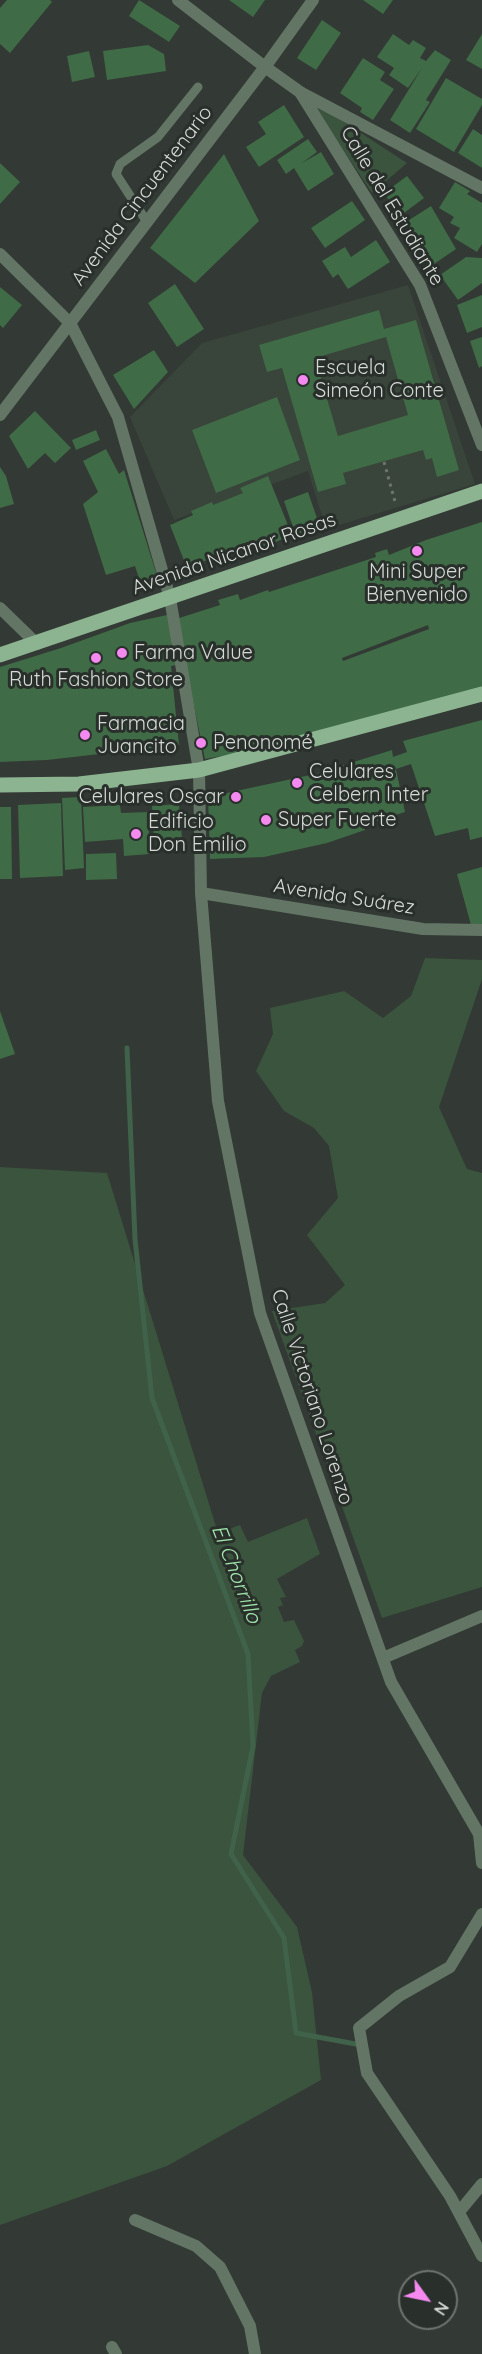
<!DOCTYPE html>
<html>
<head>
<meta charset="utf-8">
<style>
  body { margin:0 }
  #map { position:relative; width:482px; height:2354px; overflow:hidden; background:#333934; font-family:Quicksand,sans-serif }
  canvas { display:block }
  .north { position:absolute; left:398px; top:2270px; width:60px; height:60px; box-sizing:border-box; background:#292f2a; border:2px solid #6e736f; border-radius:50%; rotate:123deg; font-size:16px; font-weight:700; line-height:24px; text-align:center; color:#d6dad7 }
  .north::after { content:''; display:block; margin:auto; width:21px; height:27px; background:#f489f0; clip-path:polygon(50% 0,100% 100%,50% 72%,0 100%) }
</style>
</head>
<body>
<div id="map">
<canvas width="482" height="2354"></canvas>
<div class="north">N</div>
</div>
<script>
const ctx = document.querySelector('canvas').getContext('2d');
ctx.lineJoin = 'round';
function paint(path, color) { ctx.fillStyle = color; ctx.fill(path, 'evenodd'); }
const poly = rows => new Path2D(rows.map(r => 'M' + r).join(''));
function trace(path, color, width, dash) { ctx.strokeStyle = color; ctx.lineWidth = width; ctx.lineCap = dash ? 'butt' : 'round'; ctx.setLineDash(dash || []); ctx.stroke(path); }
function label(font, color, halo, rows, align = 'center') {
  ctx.font = font + ' Quicksand,sans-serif'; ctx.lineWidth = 6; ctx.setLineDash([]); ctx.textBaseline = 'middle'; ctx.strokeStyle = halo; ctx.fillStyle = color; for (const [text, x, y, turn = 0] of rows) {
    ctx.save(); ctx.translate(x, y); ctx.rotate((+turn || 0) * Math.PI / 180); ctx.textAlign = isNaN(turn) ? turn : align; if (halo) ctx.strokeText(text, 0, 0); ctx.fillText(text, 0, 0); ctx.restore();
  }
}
const built = poly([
  [408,285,475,484,326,529,308,471,174,520,130,417,202,343]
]);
const green = poly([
  [309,99,407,163,372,193],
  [425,958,482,960,482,979,439,1107,467,1169,482,1173,482,1587,382,1618,272,1311,325,1303,345,1285,307,1235,338,1198,329,1146,314,1128,284,1111,256,1071,273,1034,270,1008,344,991,383,1018,411,996],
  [0,1167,107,1173,218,1533,240,1525,248,1542,307,1518,320,1554,277,1579,286,1597,280,1598,283,1605,278,1607,284,1622,294,1620,304,1641,302,1646,295,1650,300,1662,271,1676,262,1693,243,1855,297,1927,312,1992,321,2080,167,2166,0,2225]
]);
const stream = poly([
  [127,1048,135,1239,152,1398,248,1654,253,1746,231,1854,284,1938,296,2033,361,2045]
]);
const building = poly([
  [7,0,50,0,52,2,10,53,0,44,0,8],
  [139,0,180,26,169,42,129,16],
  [229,0,265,0,253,17],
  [363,0,393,0,383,14],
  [322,20,341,33,316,70,297,58],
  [393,34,409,45,413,40,426,48,420,58,426,61,435,50,451,60,426,100,430,102,410,133,390,120,422,68,408,88,389,75,394,68,377,57],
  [482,34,482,69,466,60],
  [148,45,164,54,166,71,107,80,103,51],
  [89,51,95,77,72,82,67,56],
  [363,58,385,72,380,80,394,89,373,120,360,112,362,108,340,93],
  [446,78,482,99,482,105,454,152,416,129],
  [284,105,304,137,259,167,246,147,266,134,258,122],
  [473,129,482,135,482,168,458,153],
  [308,139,317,152,302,163,321,152,334,174,308,191,294,168,286,174,277,160],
  [224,154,259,221,195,283,150,248],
  [0,163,20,182,0,204],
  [407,176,424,198,400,216,384,193],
  [455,182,470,191,467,194,482,203,482,244,477,252,454,238,460,228,450,223,454,217,439,208],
  [352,201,365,220,325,248,311,228],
  [431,206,456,249,434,264,419,242,416,244,403,224],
  [376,240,390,262,348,289,338,274,333,278,322,261,345,247,351,257],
  [466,257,482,258,482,283,458,300,440,275],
  [175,284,204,329,177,347,148,303],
  [0,287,22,305,3,328,0,325],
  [482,295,482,327,467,333,457,305],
  [379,310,384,329,416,320,459,470,437,477,432,458,426,460,423,450,343,473,346,484,318,492,282,368,267,372,259,345],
  [386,337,408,415,338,436,315,358],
  [482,337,482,366,479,368,470,341],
  [154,350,168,372,134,409,113,375],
  [277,397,300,460,216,493,192,430],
  [35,411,71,448,55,463,45,453,28,469,9,436],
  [96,430,100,440,76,450,72,440],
  [106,449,119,474,124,470,158,579,141,585,135,566,106,575,83,504,98,492,83,461],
  [0,467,6,476,14,504,0,508],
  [268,476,292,535,264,547,261,539,187,568,170,525,193,515,191,511,212,502,213,505,243,493,240,488],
  [308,492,320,527,296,536,284,501],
  [482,522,482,689,239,753,205,759,176,619,220,605,218,600,238,594,240,600,268,590,269,592,376,557,375,553,387,549,389,555,426,540],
  [428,625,429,629,343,661,342,658],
  [167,615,177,665,171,666,179,745,47,760,0,762,0,667,61,648,130,623],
  [482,720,482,837,470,840,468,828,435,836,411,764,396,769,405,812,364,825,365,830,327,843,264,857,210,859,208,797,315,774,392,750,393,757,407,752,403,741],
  [81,797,84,868,65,870,62,798],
  [61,803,63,876,20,878,18,805],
  [179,804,182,838,154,840,152,806],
  [120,805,121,813,148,812,150,854,124,856,123,839,85,842,83,807],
  [0,807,11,807,12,879,0,879],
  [116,853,117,879,86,880,86,854],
  [482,867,482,925,471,925,457,874],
  [0,1011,15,1054,0,1059]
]);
const path = poly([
  [384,462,396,505]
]);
const service = poly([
  [147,222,116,174,120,164,158,137,198,87]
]);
const minor = poly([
  [300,92,482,188],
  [0,254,70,323,118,417,170,598,196,753,199,770,201,893,218,1101,260,1313,391,1682,479,1834,482,1863],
  [0,415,265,67,313,0],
  [0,608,37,644],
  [201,893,423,929,482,930],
  [383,1658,482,1616],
  [482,1914,450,1967,399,1996,359,2028,367,2073,450,2196,482,2256],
  [459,2212,482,2184],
  [135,2220,196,2246,220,2267,250,2326,255,2354],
  [112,2347,116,2354]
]);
const tertiary = poly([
  [178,0,265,67,300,92,420,285,482,445]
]);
const primary = poly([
  [0,655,482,491],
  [0,785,79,784,199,770,482,694]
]);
const markers = [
  [303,380,6,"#f489f0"],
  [417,551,6,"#f489f0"],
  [122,653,6,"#f489f0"],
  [96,658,6,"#f489f0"],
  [85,735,6,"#f489f0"],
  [201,743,6,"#f489f0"],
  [297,783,6,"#f489f0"],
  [236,797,6,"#f489f0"],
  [266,820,6,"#f489f0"],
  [136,834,6,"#f489f0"]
];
const streetNames = [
  ["Avenida Cincuentenario",142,196,-53],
  ["Calle del Estudiante",392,206,59],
  ["Avenida Nicanor Rosas",234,554,-19],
  ["Avenida Suárez",344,897,9],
  ["Calle Victoriano Lorenzo",312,1397,72]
];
const poiNames = [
  ["Escuela",315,368],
  ["Simeón Conte",315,391],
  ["Mini Super",417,572,"center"],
  ["Bienvenido",417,595,"center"],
  ["Farma Value",134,653],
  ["Ruth Fashion Store",96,680,"center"],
  ["Farmacia",97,724],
  ["Juancito",97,747],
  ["Penonomé",213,743],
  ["Celulares",309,772],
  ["Celbern Inter",309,795],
  ["Celulares Oscar",224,797,"right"],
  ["Super Fuerte",278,820],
  ["Edificio",148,822],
  ["Don Emilio",148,845]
];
const waterNames = [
  ["El Chorrillo",236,1574,69]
];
paint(built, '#39443a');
paint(green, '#3a543d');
trace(stream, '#40624a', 5);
paint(building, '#3f6b46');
trace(path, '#6f7470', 3, [3, 4.5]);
trace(service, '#637665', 9);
trace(minor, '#637665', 12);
trace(tertiary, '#637665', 12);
trace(primary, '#8cb491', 15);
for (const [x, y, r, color] of markers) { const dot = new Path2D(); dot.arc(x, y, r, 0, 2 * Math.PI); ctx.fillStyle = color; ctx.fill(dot); trace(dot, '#292f2a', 2); }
label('20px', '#d6dad7', '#292f2a', streetNames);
label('20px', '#d6dad7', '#292f2a', poiNames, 'left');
label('italic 21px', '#9ee3a8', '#292f2a', waterNames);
</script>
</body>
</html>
